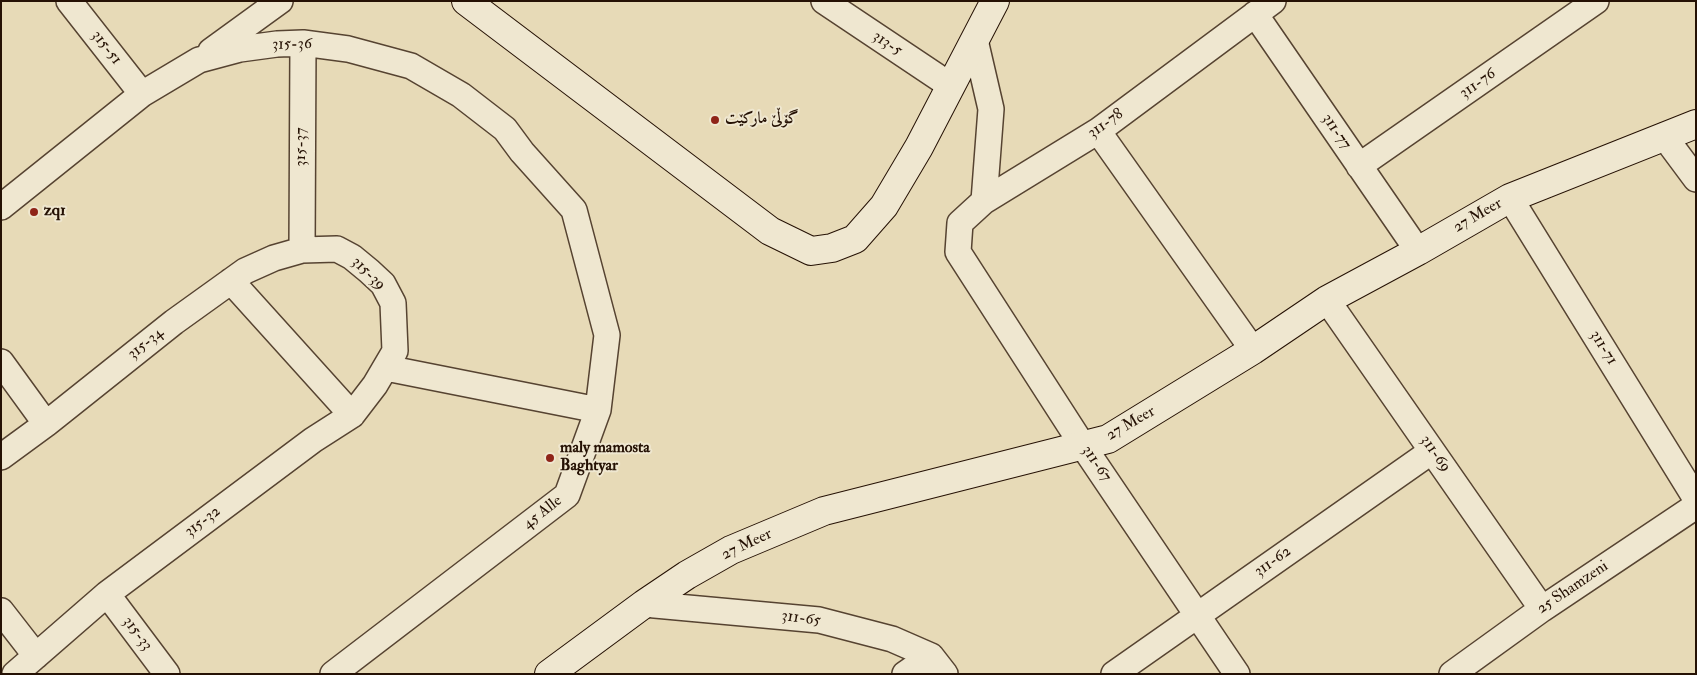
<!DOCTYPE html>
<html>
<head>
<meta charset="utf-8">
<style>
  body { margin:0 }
  #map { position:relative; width:1697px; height:675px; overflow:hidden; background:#e7dab7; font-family:"IM FELL Double Pica",serif }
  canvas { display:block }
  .frame { position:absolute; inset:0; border:2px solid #251104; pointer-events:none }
</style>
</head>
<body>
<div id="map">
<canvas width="1697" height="675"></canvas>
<div class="frame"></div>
</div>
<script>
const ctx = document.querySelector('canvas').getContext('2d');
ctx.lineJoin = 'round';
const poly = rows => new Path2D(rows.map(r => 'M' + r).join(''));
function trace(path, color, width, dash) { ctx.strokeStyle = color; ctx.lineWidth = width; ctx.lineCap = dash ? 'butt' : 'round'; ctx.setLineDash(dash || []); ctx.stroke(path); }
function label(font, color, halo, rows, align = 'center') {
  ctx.font = font + ' "IM FELL Double Pica",Amiri,serif'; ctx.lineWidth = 4; ctx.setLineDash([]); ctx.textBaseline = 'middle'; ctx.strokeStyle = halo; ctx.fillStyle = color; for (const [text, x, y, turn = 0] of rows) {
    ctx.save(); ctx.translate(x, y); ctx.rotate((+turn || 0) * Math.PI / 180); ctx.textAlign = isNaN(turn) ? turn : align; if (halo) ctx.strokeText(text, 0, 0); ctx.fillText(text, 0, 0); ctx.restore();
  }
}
const street = poly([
  [69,1,142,94],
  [824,1,951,86],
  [1255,14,1418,251],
  [975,40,991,109,984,201],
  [211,51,280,1],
  [1098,131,1253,350],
  [1664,136,1696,179],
  [1359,166,1596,1],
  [1510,198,1696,499],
  [1,207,142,94,199,60,240,49,277,44,303,43,348,49,411,66,461,95,505,129,522,152,574,210,607,335,598,410,567,495,333,674],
  [302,250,303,43],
  [231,281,352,415],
  [1327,300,1542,609],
  [1,362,46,424],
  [386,368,598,410],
  [1,457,46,424,174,322,245,271,274,258,302,250,337,249,352,257,369,271,383,284,393,303,395,351,375,385,352,415,313,440,107,594,15,674],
  [107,594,167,674],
  [644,604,819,620,892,639,931,656,945,674],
  [1,611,36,656],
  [905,674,931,656],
  [1114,674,1432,451],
  [1237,674,1083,446,958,252,960,223,984,201,1098,131,1273,1],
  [1452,674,1542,609,1696,506]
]);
const secondary = poly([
  [466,1,770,231,811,251,832,248,855,239,884,206,919,147,995,1],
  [549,674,644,604,687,575,731,550,824,511,1108,439,1253,350,1327,300,1418,251,1510,198,1696,124]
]);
const markers = [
  [715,120,5,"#8f2418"],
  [34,212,5,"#8f2418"],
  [550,458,5,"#8f2418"]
];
const streetNames = [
  ["313-5",887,44,34],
  ["315-36",292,45,-1],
  ["315-51",106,48,52],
  ["311-76",1478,84,-35],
  ["311-78",1106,124,-35],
  ["311-77",1336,132,56],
  ["315-37",302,147,-90],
  ["27 Meer",1478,216,-30],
  ["315-39",368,274,44],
  ["315-34",146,344,-39],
  ["311-71",1603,348,58],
  ["27 Meer",1131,424,-30],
  ["311-69",1435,454,55],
  ["311-67",1096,464,56],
  ["45 Alle",543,513,-38],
  ["315-32",203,522,-37],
  ["27 Meer",747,545,-25],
  ["311-62",1273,562,-35],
  ["25 Shamzeni",1573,588,-34],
  ["311-65",801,619,8],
  ["315-33",137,634,53]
];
const poiNames = [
  ["گۆڵێ مارکێت",725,120],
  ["zq1",44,212],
  ["maly mamosta",560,449],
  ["Baghtyar",560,467]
];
trace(street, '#564331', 28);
trace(secondary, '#251104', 30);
trace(street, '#efe7d0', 25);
trace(secondary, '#efe7d0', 28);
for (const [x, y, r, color] of markers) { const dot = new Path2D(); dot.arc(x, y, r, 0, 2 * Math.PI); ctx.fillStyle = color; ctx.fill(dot); trace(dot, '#efe7d0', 2); }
label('16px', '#251104', '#efe7d0', streetNames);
label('bold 16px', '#251104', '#efe7d0', poiNames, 'left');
</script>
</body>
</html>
